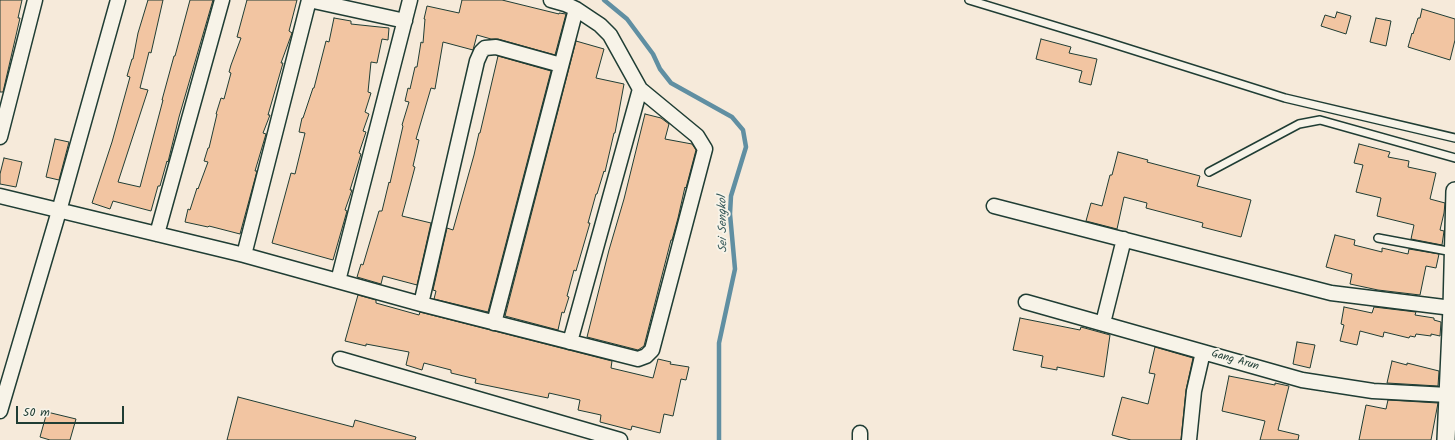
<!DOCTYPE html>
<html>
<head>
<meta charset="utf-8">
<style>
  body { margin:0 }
  #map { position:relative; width:1455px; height:440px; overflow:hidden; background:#f6eada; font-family:Kalam,sans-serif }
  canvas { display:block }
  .scale { position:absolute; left:16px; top:406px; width:108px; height:18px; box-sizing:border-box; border:2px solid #1f3d34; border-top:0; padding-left:5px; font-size:12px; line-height:14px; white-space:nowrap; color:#1f3d34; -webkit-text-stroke:3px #f7f3e8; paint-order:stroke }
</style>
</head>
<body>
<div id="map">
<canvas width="1455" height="440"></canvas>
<div class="scale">50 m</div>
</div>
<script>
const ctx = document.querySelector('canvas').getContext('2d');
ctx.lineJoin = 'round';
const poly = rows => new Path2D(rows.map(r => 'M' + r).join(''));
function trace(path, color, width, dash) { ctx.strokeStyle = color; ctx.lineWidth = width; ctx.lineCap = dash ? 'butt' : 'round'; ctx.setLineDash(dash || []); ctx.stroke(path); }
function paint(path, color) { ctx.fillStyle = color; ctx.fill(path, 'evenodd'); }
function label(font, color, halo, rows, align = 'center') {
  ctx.font = font + ' Kalam,sans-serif'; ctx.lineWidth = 4; ctx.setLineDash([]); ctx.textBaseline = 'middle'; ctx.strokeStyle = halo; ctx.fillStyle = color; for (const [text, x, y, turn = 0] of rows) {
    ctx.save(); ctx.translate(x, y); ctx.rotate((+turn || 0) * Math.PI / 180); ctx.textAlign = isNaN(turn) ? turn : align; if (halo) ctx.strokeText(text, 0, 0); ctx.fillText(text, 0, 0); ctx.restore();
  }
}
const stream = poly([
  [604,0,627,19,653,54,660,69,671,83,732,117,743,130,746,147,731,196,730,214,735,269,719,343,719,440]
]);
const building = poly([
  [0,0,22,0,18,18,20,18,3,92,0,92,0,0],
  [148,0,163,0,151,53,149,52,140,88,148,90,118,182,140,187,163,100,162,100,174,56,175,56,190,0,213,0,179,117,168,162,167,161,160,186,158,186,151,211,113,201,110,209,92,203,112,142,130,77,127,76,132,59,133,59,138,33,148,0],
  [247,0,297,0,289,31,292,33,281,63,283,63,268,115,270,115,263,133,266,134,255,171,257,171,240,234,209,226,208,227,185,222,188,209,190,210,197,188,198,189,208,162,204,161,208,148,209,148,217,114,216,114,221,98,224,99,231,73,229,72,231,65,241,38,237,37,247,0],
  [462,0,502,0,559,14,559,13,566,14,555,55,498,39,491,39,477,35,473,50,443,42,435,89,431,88,416,139,419,140,413,166,415,167,402,216,431,223,417,285,383,276,381,284,357,277,361,264,363,265,379,211,382,211,389,182,390,183,403,126,402,125,409,102,405,101,408,88,410,89,415,67,417,67,421,42,423,43,425,19,424,19,427,6,459,13,462,0],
  [1422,9,1455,19,1455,40,1450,60,1408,47,1412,33,1413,34,1418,18,1420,18,1422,9],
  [1337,12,1351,16,1346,34,1321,26,1325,15,1335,18,1337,12],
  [334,18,351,21,351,24,389,28,388,40,382,39,377,63,371,62,368,92,371,93,365,112,369,114,363,131,366,132,359,153,361,154,350,190,352,190,345,210,347,211,333,260,272,243,291,173,295,174,305,133,299,132,302,118,303,118,313,88,314,88,326,41,329,42,334,18],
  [1376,18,1391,21,1386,46,1370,42,1376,18],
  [1041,39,1071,47,1069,53,1097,59,1091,85,1079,82,1082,71,1036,59,1041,39],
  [576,41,604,49,596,78,624,84,615,133,614,133,605,172,604,171,597,194,596,194,588,223,590,223,576,271,574,270,567,296,569,297,564,313,562,312,558,330,505,316,576,41],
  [498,56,551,71,488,312,434,299,436,291,433,290,447,228,453,230,474,155,479,133,480,133,498,56],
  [645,114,661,118,669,124,665,139,692,144,696,150,686,188,685,187,678,218,672,240,671,240,644,346,638,350,587,337,609,250,624,199,645,114],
  [55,139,69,142,59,180,46,177,55,139],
  [1359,144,1390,152,1388,157,1409,161,1408,167,1436,173,1430,199,1445,203,1444,213,1440,230,1444,231,1442,245,1411,239,1414,225,1377,216,1381,198,1356,192,1363,165,1354,163,1359,144],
  [1118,152,1148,160,1147,162,1200,176,1197,186,1251,200,1241,237,1202,227,1203,223,1146,208,1147,203,1124,197,1117,229,1086,221,1091,203,1102,206,1110,175,1112,175,1118,152],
  [4,158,22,162,16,187,0,184,0,174,4,158],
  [1335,235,1355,240,1354,245,1382,252,1382,248,1408,254,1409,249,1439,254,1436,268,1426,266,1420,295,1378,290,1350,284,1352,274,1326,267,1335,235],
  [358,295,376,300,376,303,419,315,420,312,612,361,611,368,653,378,658,359,671,362,670,364,689,367,686,380,681,379,673,416,664,414,660,433,632,426,631,430,600,422,601,415,578,410,580,400,549,393,548,398,475,383,476,379,451,373,451,370,424,363,422,370,406,365,409,352,366,344,366,346,345,341,358,295],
  [1344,307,1372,313,1374,307,1416,312,1415,315,1434,318,1434,320,1441,322,1440,336,1431,334,1431,336,1416,334,1415,337,1410,336,1409,338,1384,332,1383,337,1360,331,1357,345,1340,341,1344,325,1341,324,1344,307],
  [1020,318,1080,330,1081,327,1110,335,1104,377,1057,367,1057,370,1041,367,1043,356,1013,350,1020,318],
  [1297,342,1315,345,1310,368,1293,364,1297,342],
  [1155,347,1193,358,1186,390,1181,440,1131,440,1112,435,1122,397,1148,404,1155,374,1149,373,1155,347],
  [1392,361,1407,365,1407,363,1439,371,1438,386,1387,383,1392,361],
  [1229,376,1275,385,1275,383,1289,386,1278,430,1299,435,1298,440,1260,440,1265,421,1222,411,1229,376],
  [238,397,353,427,355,420,416,437,415,440,227,440,238,397],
  [1388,400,1438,403,1431,440,1359,440,1366,405,1386,409,1388,400],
  [47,412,76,419,70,440,50,440,40,437,47,412]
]);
const service = poly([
  [969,0,1101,40,1285,98,1455,138],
  [1209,172,1299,124,1320,120,1455,158],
  [1378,238,1453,252]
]);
const minor = poly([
  [309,0,405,21],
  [0,137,35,0],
  [0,196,244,255,421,304,638,359,646,356,652,350,705,149,697,136,640,89,610,35,600,25,576,9,565,4,551,0],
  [994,206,1331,293,1452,308],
  [157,234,222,0],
  [244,255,309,0],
  [338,281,410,0],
  [1026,302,1302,380,1373,391,1448,395],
  [421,304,477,61,481,52,485,48,496,47,561,65],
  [494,323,576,9],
  [1103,323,1124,239],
  [570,342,640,89],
  [340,359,620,440],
  [0,411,59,211,118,0],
  [860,433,860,440],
  [1189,440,1194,391,1203,352]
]);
const tertiary = poly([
  [1446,440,1452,308,1455,191]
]);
const streetNames = [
  ["Gang Arun",1235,361,16]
];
const waterNames = [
  ["Sei Sengkol",724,224,-91]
];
trace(stream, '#608fa2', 4.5);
paint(building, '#f2c5a2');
trace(building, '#1f3d34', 1);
trace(service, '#1f3d34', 10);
trace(minor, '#1f3d34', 17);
trace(tertiary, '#1f3d34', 20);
trace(service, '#f7f3e8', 7);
trace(minor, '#f7f3e8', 14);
trace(tertiary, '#f7f3e8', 17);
label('11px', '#1f3d34', '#f7f3e8', streetNames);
label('italic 12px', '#355859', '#f7f3e8', waterNames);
</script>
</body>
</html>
